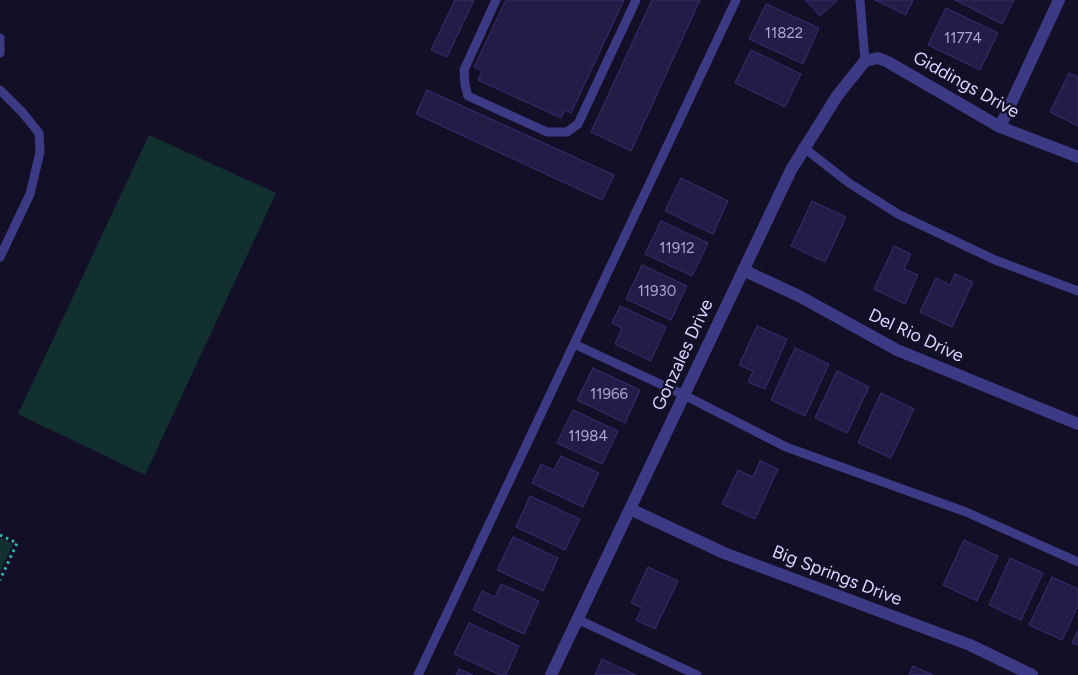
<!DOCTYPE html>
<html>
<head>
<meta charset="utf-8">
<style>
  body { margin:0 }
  canvas { display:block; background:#130f26 }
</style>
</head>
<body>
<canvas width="1078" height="675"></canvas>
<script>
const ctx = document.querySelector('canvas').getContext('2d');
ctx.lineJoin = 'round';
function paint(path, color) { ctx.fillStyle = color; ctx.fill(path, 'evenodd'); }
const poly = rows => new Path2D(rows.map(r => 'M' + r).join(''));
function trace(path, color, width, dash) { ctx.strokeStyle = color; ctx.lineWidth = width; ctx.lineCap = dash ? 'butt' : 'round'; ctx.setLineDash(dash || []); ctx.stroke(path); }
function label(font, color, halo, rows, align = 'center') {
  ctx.font = font + ' Figtree,sans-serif'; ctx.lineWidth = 4.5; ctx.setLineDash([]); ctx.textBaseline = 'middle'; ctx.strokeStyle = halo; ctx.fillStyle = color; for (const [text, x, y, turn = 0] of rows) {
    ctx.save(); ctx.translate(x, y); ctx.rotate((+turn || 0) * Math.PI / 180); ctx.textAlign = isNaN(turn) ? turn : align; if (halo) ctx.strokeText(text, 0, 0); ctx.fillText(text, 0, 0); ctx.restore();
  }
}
const green = poly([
  [149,135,276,193,145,475,18,414],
  [0,538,13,544,0,572]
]);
const building = poly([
  [455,0,474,0,447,57,431,50,455,0],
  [506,0,624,0,571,113,565,110,561,118,478,80,482,71,474,67,506,0],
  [652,0,700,0,631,151,591,132,652,0],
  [805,0,838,0,820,16,805,0],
  [875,0,913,0,906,15,875,0],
  [955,0,1014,0,1002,24,955,0],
  [766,4,819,28,803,64,749,39,766,4],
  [946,8,998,33,980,70,928,45,946,8],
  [751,50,801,74,785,107,735,83,751,50],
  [1069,73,1078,77,1078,126,1050,112,1069,73],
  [427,90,614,175,602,200,416,114,427,90],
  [681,178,728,201,713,234,665,211,681,178],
  [812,201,846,217,825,262,791,246,812,201],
  [661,221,708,243,692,276,645,254,661,221],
  [894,246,911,254,904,269,918,275,905,304,874,289,894,246],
  [642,265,687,286,671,320,626,299,642,265],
  [955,274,973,282,952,327,920,312,936,278,950,285,955,274],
  [620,306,666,327,651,361,615,344,622,328,612,323,620,306],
  [757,326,787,339,765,389,748,382,753,371,739,365,757,326],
  [795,348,829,364,805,416,771,400,795,348],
  [593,368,640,390,625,423,577,400,593,368],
  [837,371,869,387,847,433,815,418,837,371],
  [881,393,914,409,891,458,858,443,881,393],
  [573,410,618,431,602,464,557,443,573,410],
  [561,456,599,473,583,507,532,483,541,464,554,470,561,456],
  [760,461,778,469,755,519,722,504,738,470,753,477,760,461],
  [530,496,580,519,565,550,516,527,530,496],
  [513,537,558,558,543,591,497,570,513,537],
  [964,540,998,556,977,601,943,585,964,540],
  [1010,558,1043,573,1021,620,989,605,1010,558],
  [648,567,678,581,655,629,636,620,642,608,631,603,648,567],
  [1052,577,1078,589,1078,606,1062,640,1029,625,1052,577],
  [501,584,539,601,524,634,473,610,482,591,495,597,501,584],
  [469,623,519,646,506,675,500,675,454,654,469,623],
  [1078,630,1078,645,1072,643,1078,630],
  [602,659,636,675,595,675,602,659],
  [913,666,933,675,909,675,913,666],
  [459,669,473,675,456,675,459,669]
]);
const path = poly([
  [0,535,17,543,0,580]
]);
const lane = poly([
  [496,0,464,70,465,85,468,96,547,132,567,132,578,124,636,0],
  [860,0,865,61],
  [0,38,0,53],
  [0,90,22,112,39,133,40,152,30,194,0,257],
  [803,147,849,183,898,214,995,260,1078,291],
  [574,344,684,395,786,447,966,512,1078,562],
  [577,619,697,675],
  [418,675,736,0]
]);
const street = poly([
  [1000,127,1059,0],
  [743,270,799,296,897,350,1078,424],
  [630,509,724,553,970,645,1032,675],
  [551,675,791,170,837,96,865,61,878,58,888,62,1000,127,1078,157]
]);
const numberNames = [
  ["11822",784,34],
  ["11774",963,39],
  ["11912",677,249],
  ["11930",657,292],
  ["11966",609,395],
  ["11984",588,437]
];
const streetNames = [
  ["Giddings Drive",966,85,29],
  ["Del Rio Drive",916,336,25],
  ["Gonzales Drive",683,355,-65],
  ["Big Springs Drive",837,576,21]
];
paint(green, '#12302f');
paint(building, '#241b47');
trace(building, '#3b2d73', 1);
trace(path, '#2fb8b0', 3, [2.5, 4]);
trace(lane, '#3d3a85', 9);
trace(street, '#3d3a85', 12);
label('15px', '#aca6d1', null, numberNames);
label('18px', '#d9d4ff', '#130f26', streetNames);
</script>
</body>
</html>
